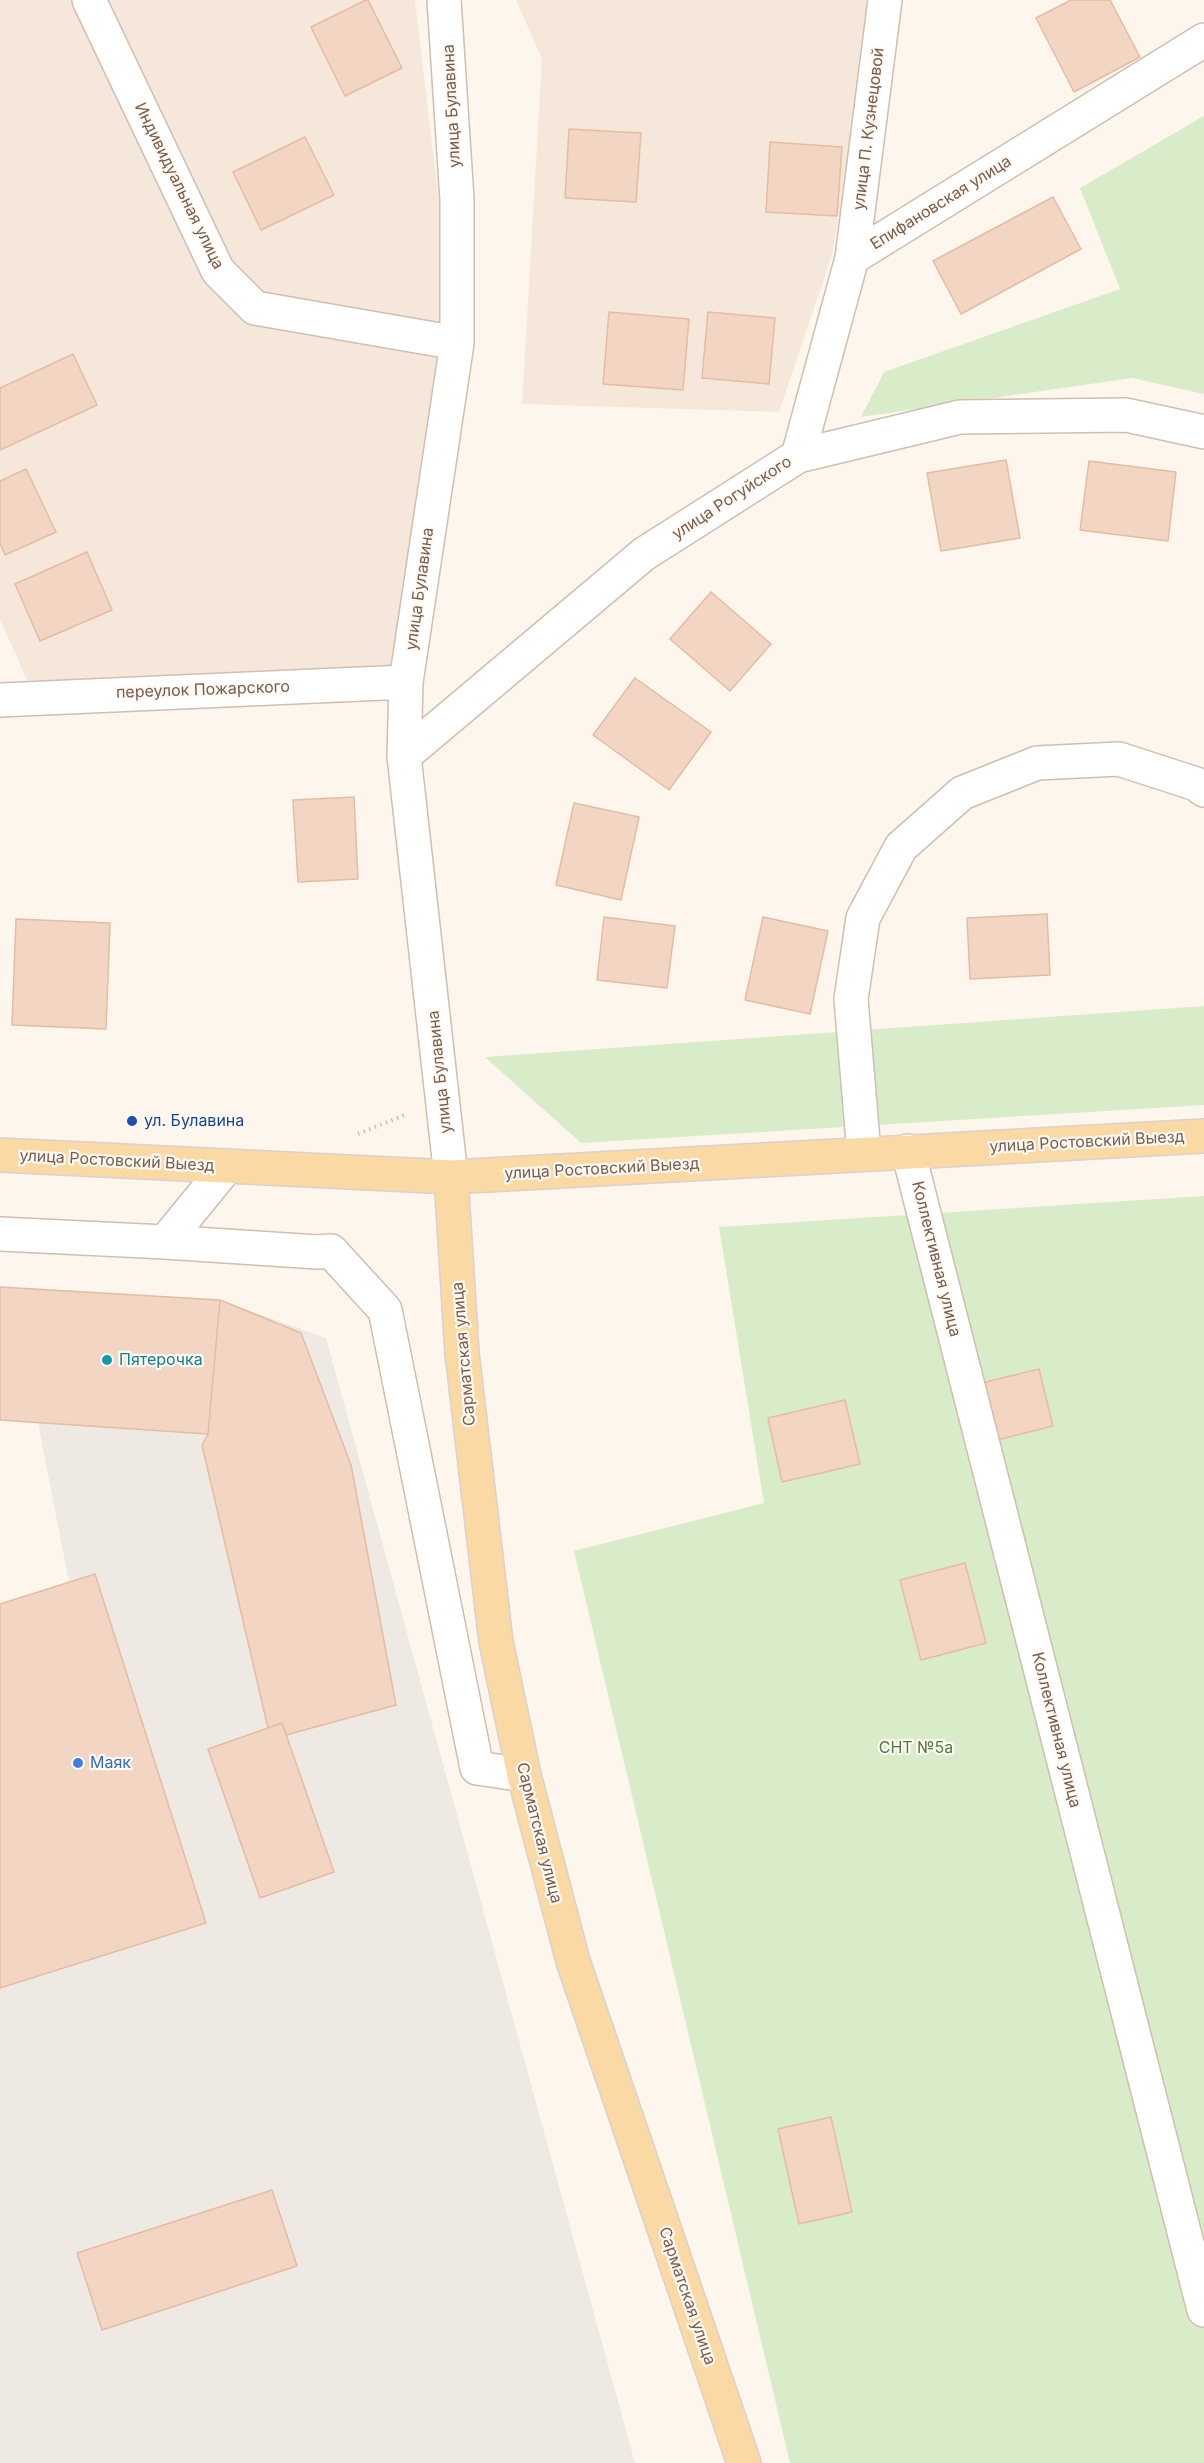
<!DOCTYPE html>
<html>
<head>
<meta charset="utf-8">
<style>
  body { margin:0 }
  canvas { display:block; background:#fdf6ec }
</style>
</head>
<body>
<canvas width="1204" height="2463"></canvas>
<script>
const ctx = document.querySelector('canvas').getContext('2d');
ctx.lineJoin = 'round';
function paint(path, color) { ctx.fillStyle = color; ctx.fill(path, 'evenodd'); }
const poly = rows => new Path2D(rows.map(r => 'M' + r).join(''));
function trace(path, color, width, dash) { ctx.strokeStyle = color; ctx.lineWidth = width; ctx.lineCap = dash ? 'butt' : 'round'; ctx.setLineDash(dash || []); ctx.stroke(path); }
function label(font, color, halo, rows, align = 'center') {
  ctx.font = font + ' Inter,sans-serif'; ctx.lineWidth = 4.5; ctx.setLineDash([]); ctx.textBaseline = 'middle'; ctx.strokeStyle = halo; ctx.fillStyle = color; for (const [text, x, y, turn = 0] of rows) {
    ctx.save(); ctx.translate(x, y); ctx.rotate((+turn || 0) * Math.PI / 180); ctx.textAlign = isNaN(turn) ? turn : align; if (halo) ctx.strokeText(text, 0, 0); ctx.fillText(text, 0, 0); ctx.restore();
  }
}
const residential = poly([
  [0,0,415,0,446,262,406,682,27,680,0,619],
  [516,0,865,0,872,19,832,255,779,412,522,404,542,59]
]);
const industrial = poly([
  [0,1287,220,1300,326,1338,635,2463,0,2463,0,1604,69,1582,38,1423,0,1420]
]);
const green = poly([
  [1204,116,1204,394,1132,378,861,417,884,372,1120,289,1080,188],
  [1204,1006,1204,1105,581,1143,485,1057],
  [1204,1196,1204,2463,790,2463,574,1551,764,1503,719,1227]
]);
const building = poly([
  [366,0,368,0,402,68,345,96,311,27,366,0],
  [1071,0,1110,0,1140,57,1074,92,1036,18,1071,0],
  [569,129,641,133,636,202,565,198,569,129],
  [305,137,334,195,261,230,233,172,305,137],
  [770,142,842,147,837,216,766,212,770,142],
  [1053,197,1081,249,961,314,933,261,1053,197],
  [609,312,689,319,683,390,603,384,609,312],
  [708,312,775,318,769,384,702,378,708,312],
  [73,354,97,405,0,450,0,388,73,354],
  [1006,460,1020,538,941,551,927,473,1006,460],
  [1089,461,1176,472,1168,541,1080,530,1089,461],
  [26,469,56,532,5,555,0,543,0,481,26,469],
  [87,552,112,610,40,641,15,584,87,552],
  [711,592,771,644,730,691,670,639,711,592],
  [635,678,711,732,669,790,593,735,635,678],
  [354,797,358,879,298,882,293,800,354,797],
  [574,803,639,817,621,900,556,885,574,803],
  [1047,914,1050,975,970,979,967,918,1047,914],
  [604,917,675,926,667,988,597,980,604,917],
  [763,917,828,931,810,1014,745,1000,763,917],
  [16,919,110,923,106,1029,12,1025,16,919],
  [0,1287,220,1300,208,1434,0,1420,0,1287],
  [220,1300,301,1333,351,1465,396,1705,286,1735,282,1723,268,1728,202,1445,208,1434,220,1300],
  [1039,1369,1053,1426,997,1440,982,1383,1039,1369],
  [845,1400,860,1464,782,1482,768,1418,845,1400],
  [965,1563,986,1643,921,1660,900,1580,965,1563],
  [95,1574,206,1923,0,1988,0,1604,95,1574],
  [282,1723,334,1872,260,1898,208,1749,282,1723],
  [831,2117,852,2212,799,2224,778,2129,831,2117],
  [272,2190,297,2266,102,2330,77,2253,272,2190]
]);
const path = poly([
  [358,1134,407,1114]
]);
const minor = poly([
  [89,0,218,271,255,308,457,343],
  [444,0,457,200,457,343,406,682,404,756,451,1177],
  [852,258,885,0],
  [798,456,852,258,1204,40],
  [0,700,406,682],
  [404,756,644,554,798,456,960,417,1126,415,1204,432],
  [908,1151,1204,2310],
  [864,1153,851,999,863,918,901,847,962,793,1037,763,1119,759,1196,784,1204,790],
  [0,1234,165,1242,227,1166],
  [165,1242,317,1252,331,1251,385,1310,477,1768,524,1775]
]);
const major = poly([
  [0,1155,451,1177,1204,1136],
  [451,1177,462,1353,496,1642,524,1775,573,1961,744,2463]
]);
const markers = [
  [132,1121,6,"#1a4fb4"],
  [107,1360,6,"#0f9aa8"],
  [78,1763,6,"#3f7fe0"]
];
const streetNames = [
  ["улица Булавина",452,106,-93],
  ["улица П. Кузнецовой",869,129,-83],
  ["Индивидуальная улица",179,186,64],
  ["Епифановская улица",941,203,-32],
  ["улица Рогуйского",732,498,-33],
  ["улица Булавина",420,589,-82],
  ["переулок Пожарского",203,690,-2],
  ["улица Булавина",440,1072,-96],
  ["улица Ростовский Выезд",1087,1142,-3],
  ["улица Ростовский Выезд",117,1161,3],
  ["улица Ростовский Выезд",602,1169,-3],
  ["Коллективная улица",936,1259,76],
  ["Сарматская улица",464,1354,-95],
  ["Коллективная улица",1056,1730,76],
  ["Сарматская улица",539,1833,76],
  ["Сарматская улица",687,2296,71]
];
const transitNames = [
  ["ул. Булавина",144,1121]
];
const cultureNames = [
  ["Пятерочка",119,1360]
];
const parkNames = [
  ["СНТ №5а",916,1748]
];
const shopNames = [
  ["Маяк",90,1763]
];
paint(residential, '#f5e8da');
paint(industrial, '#efe9e4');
paint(green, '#d8ecc9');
paint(building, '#f3d5c3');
trace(building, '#e6bba3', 1.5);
trace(minor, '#d1beb0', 36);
trace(major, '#dad1cd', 36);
trace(path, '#d9b8a5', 4, [1.5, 4.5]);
trace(minor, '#fff', 33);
trace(major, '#fbd9a5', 33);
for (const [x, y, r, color] of markers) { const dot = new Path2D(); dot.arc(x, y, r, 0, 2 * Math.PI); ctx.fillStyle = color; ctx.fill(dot); trace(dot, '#fffaf3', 2); }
label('16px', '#7a5c4d', '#fffaf3', streetNames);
label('16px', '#164399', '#fffaf3', transitNames, 'left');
label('16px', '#0d838f', '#fffaf3', cultureNames, 'left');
label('16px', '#537a41', '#fffaf3', parkNames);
label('16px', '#366cbe', '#fffaf3', shopNames, 'left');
</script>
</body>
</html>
